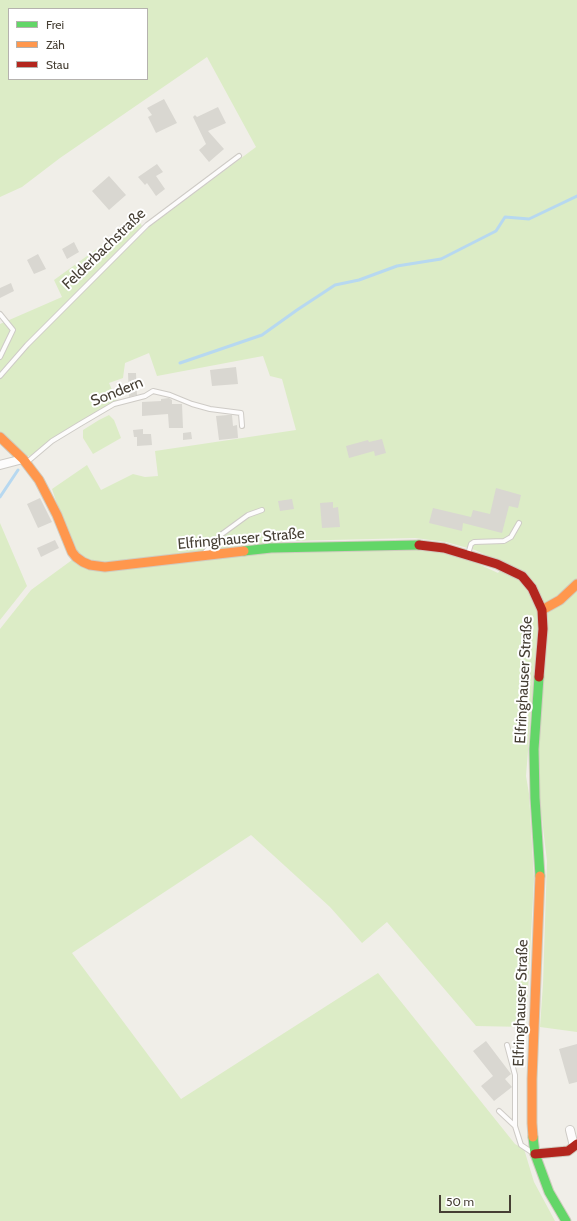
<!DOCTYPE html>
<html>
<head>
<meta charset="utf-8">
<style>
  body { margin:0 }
  #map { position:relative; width:577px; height:1221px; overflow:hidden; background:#f0eee8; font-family:Cabin,sans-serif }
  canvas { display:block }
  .legend { position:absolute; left:8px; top:8px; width:140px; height:72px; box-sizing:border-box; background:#fff; border:1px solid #b5b2ae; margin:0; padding:5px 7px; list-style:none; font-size:12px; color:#463f34 }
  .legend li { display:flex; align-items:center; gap:8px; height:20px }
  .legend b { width:20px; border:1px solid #b5b2ae }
  .scale { position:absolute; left:439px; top:1195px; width:72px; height:18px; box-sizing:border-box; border:2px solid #463f34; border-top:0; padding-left:5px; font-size:12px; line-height:14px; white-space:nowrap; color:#463f34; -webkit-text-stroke:3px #fff; paint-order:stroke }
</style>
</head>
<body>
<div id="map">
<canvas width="577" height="1221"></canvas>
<ul class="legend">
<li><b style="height:5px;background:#63d668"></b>Frei</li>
<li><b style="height:5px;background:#ff974d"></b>Zäh</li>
<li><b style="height:5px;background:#b3261e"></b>Stau</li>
</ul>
<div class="scale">50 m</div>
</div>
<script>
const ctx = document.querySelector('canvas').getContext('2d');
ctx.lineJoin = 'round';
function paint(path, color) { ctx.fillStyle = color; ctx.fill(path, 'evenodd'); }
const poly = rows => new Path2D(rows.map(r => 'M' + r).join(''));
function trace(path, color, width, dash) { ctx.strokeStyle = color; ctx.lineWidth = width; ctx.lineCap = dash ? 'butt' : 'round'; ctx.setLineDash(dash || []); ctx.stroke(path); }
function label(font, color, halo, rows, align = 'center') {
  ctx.font = font + ' Cabin,sans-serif'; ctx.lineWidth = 4; ctx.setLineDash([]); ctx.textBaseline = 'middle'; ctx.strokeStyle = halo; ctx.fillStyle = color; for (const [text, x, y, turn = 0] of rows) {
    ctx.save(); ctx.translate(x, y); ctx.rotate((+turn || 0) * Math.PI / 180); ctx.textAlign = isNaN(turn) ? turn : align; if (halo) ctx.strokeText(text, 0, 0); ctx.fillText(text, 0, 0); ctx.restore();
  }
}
const green = poly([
  [0,0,577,0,577,1032,540,1027,543,984,547,861,539,794,539,612,526,776,529,794,534,879,526,1027,476,1026,387,922,362,943,330,907,251,835,72,953,181,1099,378,973,515,1144,524,1149,534,1182,555,1221,0,1221,0,629,31,590,72,560,79,564,272,551,415,548,443,553,474,562,498,573,505,564,475,550,446,542,415,538,288,541,107,562,90,561,83,558,74,547,63,522,52,489,87,465,101,490,133,474,145,477,158,476,155,451,296,430,282,379,270,376,263,356,157,376,149,353,125,363,123,378,109,383,117,401,80,421,51,439,32,455,25,457,0,433,0,379,27,346,150,226,256,147,207,57,60,158,22,187,0,197],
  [9,9,147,9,147,79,9,79],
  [138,219,142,226,25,344,0,373,0,324,62,297,54,280],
  [109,415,114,420,121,438,93,454,83,438,83,430,99,420],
  [0,523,27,586,0,620]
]);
const stream = poly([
  [180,363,262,335,297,310,335,285,359,280,397,266,441,259,496,231,505,217,529,219,577,196],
  [0,497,18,470]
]);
const building = poly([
  [164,99,177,123,156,133,148,117,152,115,147,108],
  [218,107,226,123,208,131,224,149,209,162,199,150,206,144,193,117,195,115,197,117],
  [157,164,163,172,156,176,165,189,156,196,147,183,145,185,138,177],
  [109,176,126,195,109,210,92,191],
  [74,242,79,252,67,259,62,249],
  [38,254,46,269,34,274,27,260],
  [11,283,14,291,0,298,0,288],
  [236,367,238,384,212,386,210,370],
  [128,373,136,373,137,395,129,397],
  [169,398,172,400,172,404,182,404,183,428,169,428,168,414,142,416,142,402,161,401,161,399],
  [228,415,232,415,233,426,237,425,238,438,219,440,216,416],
  [143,429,143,434,151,434,152,445,137,446,137,437,134,437,133,430],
  [191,432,192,439,183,440,183,433],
  [382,439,386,453,375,456,374,451,349,458,346,446,368,440,369,442],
  [496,488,521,495,518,508,509,506,502,533,463,523,462,531,429,523,433,508,471,517,473,510,490,514],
  [40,498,52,522,38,528,27,504],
  [292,499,294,509,280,511,278,501],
  [333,502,333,508,338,507,340,527,322,528,320,503],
  [55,540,59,548,41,557,37,548],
  [486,1041,511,1074,505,1079,512,1087,494,1101,481,1086,493,1076,473,1051],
  [577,1044,577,1082,569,1084,559,1049]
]);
const lane = poly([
  [0,314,13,330,0,357],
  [0,376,27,345,147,225,239,156],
  [26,463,52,441,80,424,114,404,145,396,153,391,170,395,192,404,210,409,241,413,242,426],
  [205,552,222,534,248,515,262,510],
  [468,554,471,544,474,542,504,541,511,537,519,523],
  [507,1045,515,1075,515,1126],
  [499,1111,515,1126,521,1145,533,1153]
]);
const street = poly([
  [0,465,23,459],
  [570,1130,574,1146]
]);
const fast = poly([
  [244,551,271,548,419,545],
  [539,677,534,749,535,798,540,876],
  [533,1137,535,1154,549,1192,566,1221]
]);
const slow = poly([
  [0,437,23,459,39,480,57,515,72,552,76,557,83,562,90,565,105,567,244,551],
  [542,610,560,600,577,584],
  [533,1137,532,1123,532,1079,540,876]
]);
const jam = poly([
  [419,545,444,548,497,564,522,576,532,588,542,610,543,629,539,677],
  [535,1154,568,1151,577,1144]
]);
const streetNames = [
  ["Felderbachstraße",104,249,-44],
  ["Sondern",117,392,-22],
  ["Elfringhauser Straße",241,539,-5],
  ["Elfringhauser Straße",524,680,-87],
  ["Elfringhauser Straße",521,1003,-88]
];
paint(green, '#dcecc6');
trace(stream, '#b7d8f0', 3);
paint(building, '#d9d7d1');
trace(lane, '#cecbc6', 6);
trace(street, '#cecbc6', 10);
trace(fast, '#d0cbbf', 11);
trace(slow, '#d0cbbf', 11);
trace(jam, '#d0cbbf', 11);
trace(lane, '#fdfcfc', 4);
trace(street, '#fdfcfc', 8);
trace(fast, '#63d668', 9);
trace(slow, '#ff974d', 9);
trace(jam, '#b3261e', 9);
label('15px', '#463f34', '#fff', streetNames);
</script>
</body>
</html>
